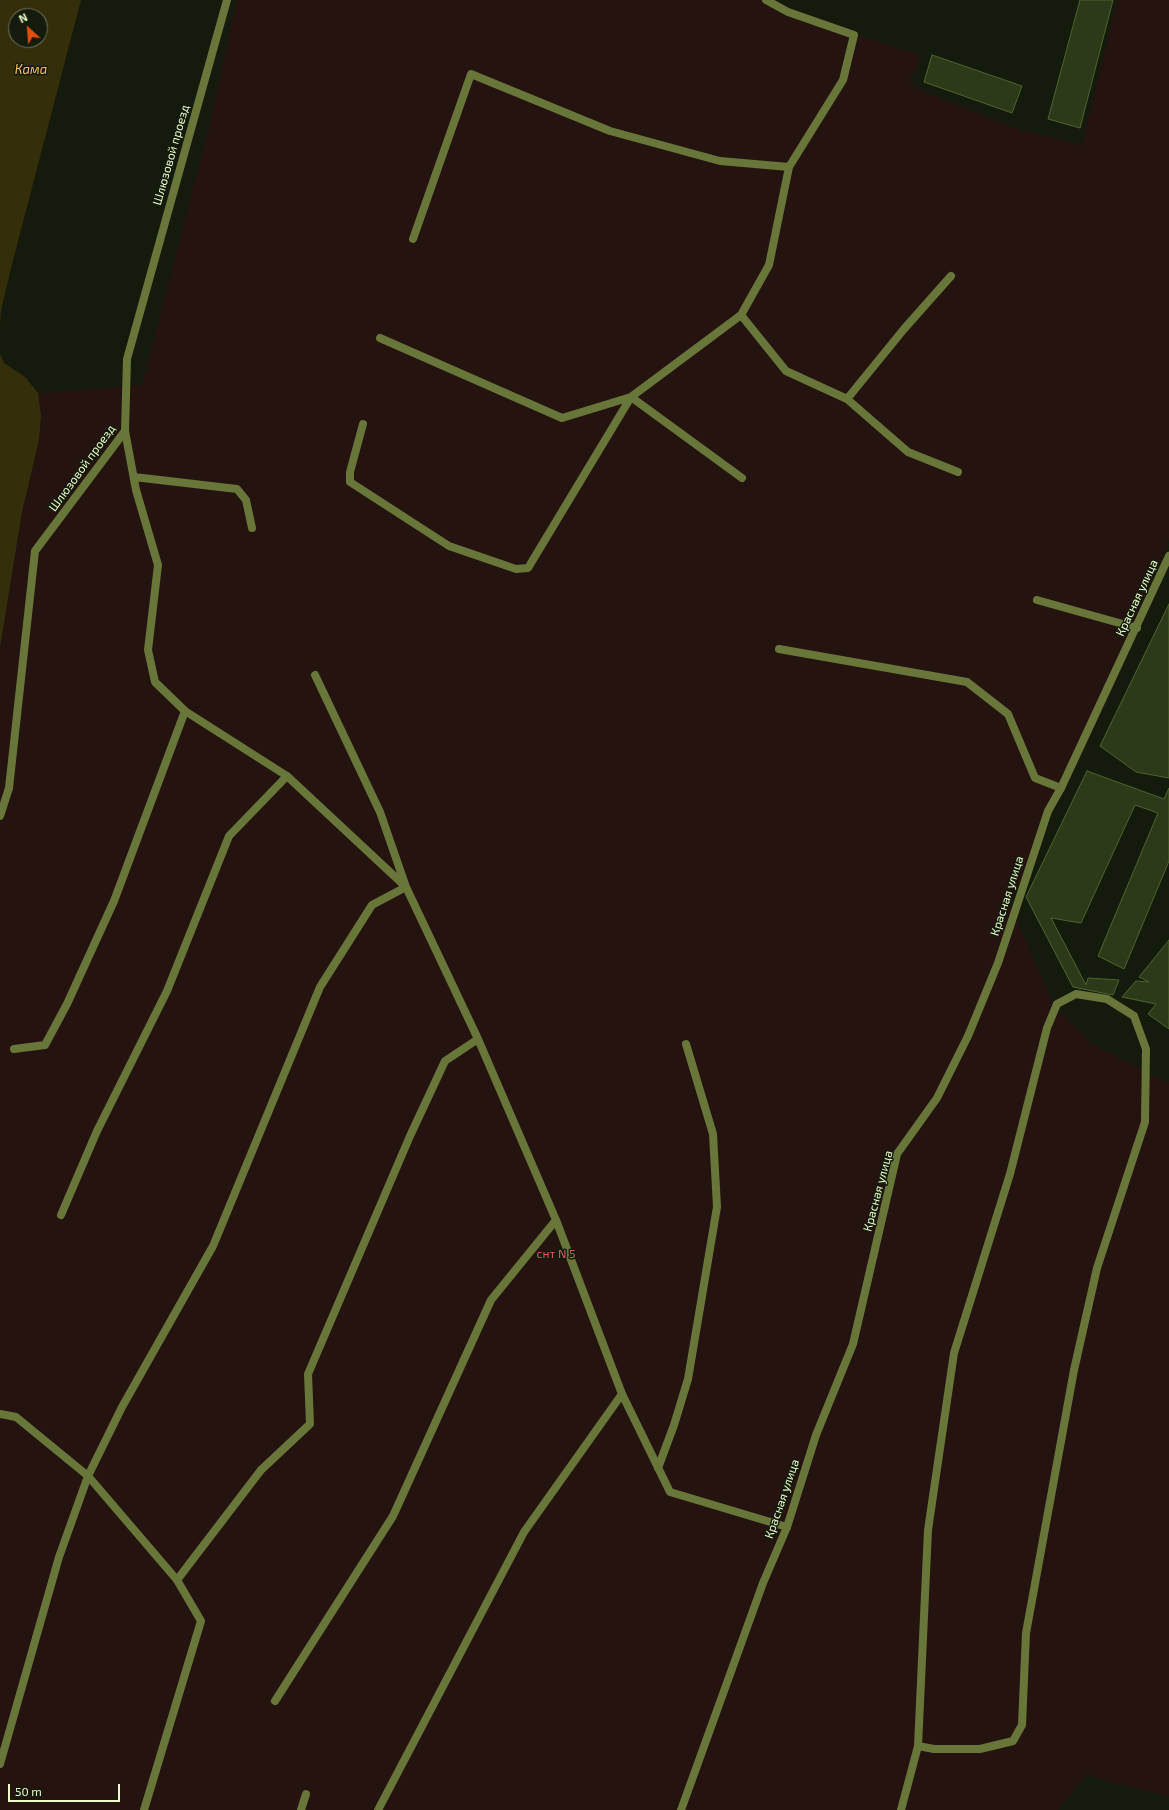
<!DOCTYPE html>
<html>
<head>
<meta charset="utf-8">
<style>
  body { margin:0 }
  #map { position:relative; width:1169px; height:1810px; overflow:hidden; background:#151b0c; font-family:"Exo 2",sans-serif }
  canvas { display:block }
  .north { position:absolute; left:8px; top:8px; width:40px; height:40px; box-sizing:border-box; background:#151b0c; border:1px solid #6b7558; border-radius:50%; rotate:334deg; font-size:11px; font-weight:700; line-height:16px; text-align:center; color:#ebfcc9 }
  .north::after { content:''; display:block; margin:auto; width:14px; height:18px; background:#e3500d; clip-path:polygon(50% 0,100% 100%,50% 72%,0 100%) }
  .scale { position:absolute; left:8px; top:1784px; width:112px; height:18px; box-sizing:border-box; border:2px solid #ebfcc9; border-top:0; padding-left:5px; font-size:12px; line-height:14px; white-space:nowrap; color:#ebfcc9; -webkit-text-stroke:3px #151b0c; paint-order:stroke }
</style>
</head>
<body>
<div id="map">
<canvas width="1169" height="1810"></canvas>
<div class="north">N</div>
<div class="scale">50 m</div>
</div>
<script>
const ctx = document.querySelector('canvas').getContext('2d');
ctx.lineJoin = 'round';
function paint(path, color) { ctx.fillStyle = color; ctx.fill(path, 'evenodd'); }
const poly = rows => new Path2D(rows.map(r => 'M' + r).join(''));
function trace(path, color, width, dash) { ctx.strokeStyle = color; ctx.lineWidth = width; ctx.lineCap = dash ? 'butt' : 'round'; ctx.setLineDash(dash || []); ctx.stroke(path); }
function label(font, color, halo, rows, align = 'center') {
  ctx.font = font + ' "Exo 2",sans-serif'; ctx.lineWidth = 3; ctx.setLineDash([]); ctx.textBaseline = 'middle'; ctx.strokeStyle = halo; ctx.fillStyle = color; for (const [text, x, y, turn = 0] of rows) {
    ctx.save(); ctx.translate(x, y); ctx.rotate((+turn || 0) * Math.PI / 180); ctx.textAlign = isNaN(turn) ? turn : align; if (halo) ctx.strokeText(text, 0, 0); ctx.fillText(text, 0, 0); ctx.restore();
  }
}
const green = poly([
  [237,0,776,0,811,21,922,55,909,83,925,92,1015,128,1082,145,1117,0,1169,0,1169,540,1119,657,1010,904,1054,1006,1091,1043,1157,1078,1169,1082,1169,1797,1086,1775,1058,1810,0,1810,0,648,22,512,39,440,41,416,38,393,142,385,209,126]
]);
const water = poly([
  [0,0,81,0,10,272,1,311,0,325],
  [16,16,40,16,40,40,16,40],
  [0,348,0,354,4,363,25,377,38,393,41,416,39,440,22,512,0,648]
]);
const building = poly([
  [1080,0,1113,0,1080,128,1048,119,1080,0],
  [932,55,1022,86,1012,113,924,82,932,55],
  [1169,604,1169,778,1136,772,1100,746,1169,604],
  [1087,771,1164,799,1169,788,1169,861,1124,969,1098,956,1158,813,1135,805,1081,923,1051,918,1086,985,1088,978,1119,980,1113,995,1073,987,1026,897,1087,771],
  [1169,940,1169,1029,1148,1014,1156,1004,1122,997,1136,981,1149,982,1139,977,1169,940]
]);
const service = poly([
  [413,239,471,74,610,131,720,161,789,167],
  [741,315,786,371,847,399,908,452,958,472],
  [380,338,562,418,631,397,741,315,769,265,789,167,843,80,854,35,788,12,766,0],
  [847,399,904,329,951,276],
  [363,424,350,472,350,482,449,546,516,569,528,568,631,397,742,478],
  [125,431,136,490,158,565,148,650,155,682,185,711,287,776,406,887,478,1039,556,1220,622,1394,670,1492,787,1527],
  [134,477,237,489,246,500,252,528],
  [1037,600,1137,628],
  [779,649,967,682,1008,714,1035,778,1061,788],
  [0,816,9,788],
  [14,1049,45,1045,67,1004,114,901,185,711],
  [61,1215,97,1131,167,991,229,836,287,776],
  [0,1414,16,1417,88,1476,177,1580,201,1621,144,1810],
  [658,1468,674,1425,688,1379,717,1207,713,1134,686,1044],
  [177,1580,261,1470,310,1424,308,1374,410,1136,445,1061,478,1039],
  [275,1701,393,1516,491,1300,556,1220],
  [0,1764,59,1557,88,1476,122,1407,213,1246,320,987,372,905,406,887,380,812,315,675],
  [301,1810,306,1794],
  [378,1810,524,1532,622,1394],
  [901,1810,918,1746,928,1530,954,1353,1010,1174,1047,1028,1057,1004,1076,994,1107,999,1134,1016,1146,1049,1145,1122,1097,1268,1074,1370,1026,1633,1022,1725,1013,1741,980,1749,934,1749,918,1746]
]);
const minor = poly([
  [9,788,35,551,125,431,127,359,227,0],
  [681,1810,763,1583,787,1527,816,1435,853,1344,897,1154,937,1098,968,1036,998,963,1048,811,1061,788,1169,556]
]);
const streetNames = [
  ["Шлюзовой проезд",171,155,-74],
  ["Шлюзовой проезд",82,468,-54],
  ["Красная улица",1137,598,-65],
  ["Красная улица",1007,896,-72],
  ["Красная улица",878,1191,-75],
  ["Красная улица",782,1499,-71]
];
const parkNames = [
  ["снт N 5",556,1254]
];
const waterNames = [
  ["Кама",31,70]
];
paint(green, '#24130f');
paint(water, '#352e0b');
paint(building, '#2c3a19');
trace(building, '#4e652c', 1);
trace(service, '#687739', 8);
trace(minor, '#687739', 8);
label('12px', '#ebfcc9', '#151b0c', streetNames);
label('12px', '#d65a5f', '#151b0c', parkNames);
label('italic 13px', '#f6c45d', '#151b0c', waterNames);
</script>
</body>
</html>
